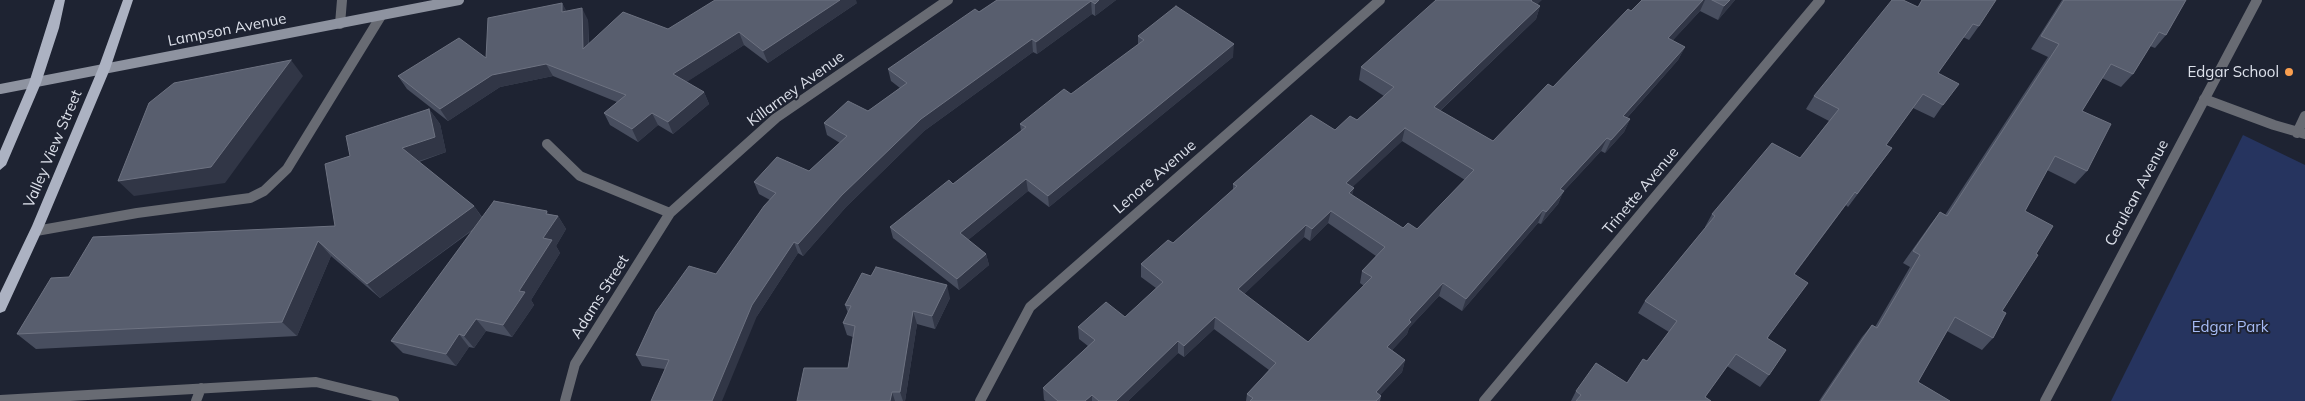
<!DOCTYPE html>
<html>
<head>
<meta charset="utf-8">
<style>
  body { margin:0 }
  canvas { display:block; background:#1e2332 }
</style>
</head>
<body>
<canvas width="2305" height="401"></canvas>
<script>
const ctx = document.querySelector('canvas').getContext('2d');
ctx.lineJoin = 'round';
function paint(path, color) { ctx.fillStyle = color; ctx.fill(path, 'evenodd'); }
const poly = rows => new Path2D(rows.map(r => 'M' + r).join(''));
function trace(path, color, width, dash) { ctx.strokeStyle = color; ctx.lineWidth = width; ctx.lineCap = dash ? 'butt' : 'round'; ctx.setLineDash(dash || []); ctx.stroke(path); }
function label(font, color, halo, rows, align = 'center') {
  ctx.font = font + ' Mulish,sans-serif'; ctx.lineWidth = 4; ctx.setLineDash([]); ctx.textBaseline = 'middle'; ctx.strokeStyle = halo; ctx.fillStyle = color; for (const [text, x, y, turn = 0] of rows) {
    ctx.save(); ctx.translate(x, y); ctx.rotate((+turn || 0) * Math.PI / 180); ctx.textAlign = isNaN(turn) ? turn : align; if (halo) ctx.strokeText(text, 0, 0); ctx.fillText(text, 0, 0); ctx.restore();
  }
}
const green = poly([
  [2243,135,2305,165,2305,401,2111,401]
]);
const lane = poly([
  [340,24,342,0],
  [2204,99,2274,125,2305,134],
  [2297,133,2305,116],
  [36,231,137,213,250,198,264,191,287,169,381,16],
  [0,400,316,382,394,401],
  [196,401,201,388]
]);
const street = poly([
  [547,144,580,176,670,213],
  [565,401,575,364,670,213,776,118,948,0],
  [980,401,1030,307,1380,0],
  [1484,401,1820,0],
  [2045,401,2257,0]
]);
const secondary = poly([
  [0,89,459,0]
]);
const primary = poly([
  [55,0,65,0,59,28,41,83,6,165,0,170,0,151,29,83,55,0],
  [123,0,133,0,110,69,44,226,5,311,0,313,0,293,32,226,98,69,123,0]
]);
const wall = poly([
  [997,0,1116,0,1095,16,1092,14,1037,54,1033,52,924,131,846,207,803,256,798,253,757,316,665,369,642,366,636,355,716,274,770,200,759,194,754,182,809,171,840,143,827,135,824,123,868,111,900,88,891,81,888,69,979,12],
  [1642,0,1735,0,1718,20,1700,11,1672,41,1685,47,1678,60,1627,118,1630,119,1624,132,1605,153,1601,151,1563,192,1558,204,1541,224,1538,223,1462,311,1439,296,1409,328,1407,334,1392,350,1405,360,1402,372,1380,395,1381,396,1380,401,1246,401,1247,394,1269,370,1214,329,1184,357,1178,353,1128,401,1046,401,1044,400,1043,388,1088,346,1079,339,1078,327,1125,317,1156,288,1141,277,1141,264,1173,243,1233,190,1233,184,1335,130,1357,120,1384,96,1359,80,1361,67,1537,4,1540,6,1536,19,1440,111,1493,141,1553,87],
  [1402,141,1465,180,1417,229,1403,228,1352,195,1352,187],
  [1328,223,1376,256,1362,271,1360,283,1364,286,1308,342,1244,294,1304,237,1310,241],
  [1922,0,1979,26,1969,40,1963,37,1938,73,1943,105,1934,118,1913,108,1886,145,1892,148,1848,207,1846,205,1794,275,1768,338,1769,375,1760,387,1727,366,1705,397,1711,401,1571,401,1576,391,1627,383,1647,361,1669,332,1638,313,1645,301,1706,227,1705,227,1712,214,1800,158,1829,121,1806,109,1814,96,1918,7],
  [2062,0,2186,0,2166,35,2155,48,2150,46,2133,74,2121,87,2102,78,2082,111,2087,171,2075,184,2047,170,2025,211,2002,311,1993,338,1982,350,1947,331,1918,382,1950,401,1819,401,1862,337,1872,325,1875,327,1910,267,1903,263,1930,225,1940,212,1945,215,2048,57,2031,49],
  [562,3,566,11,588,20,589,44,668,29,857,3,768,63,744,45,686,82,704,92,709,104,673,134,658,125,638,142,610,125,604,113,617,102,553,76,500,87,448,121,407,89,398,76,486,58],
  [1138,36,1233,57,1049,207,1028,191,968,240,986,254,989,265,959,290,893,238,890,227,953,184,1021,131,1020,124,1071,94,1138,45],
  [429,109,440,124,446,152,419,162,474,206,482,217,549,214,558,216,566,229,556,246,560,253,531,300,534,305,512,337,486,331,474,348,469,347,456,366,403,353,391,341,473,230,380,298,331,256,297,336,36,349,17,334,69,277,335,226,350,156],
  [950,298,935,329,917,324,905,401,797,401,848,368,853,337,847,335,843,323,848,313,845,305]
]);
const shadedWall = poly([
  [840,0,856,0,857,3,768,63,763,51],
  [1099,0,1116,0,1095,16,1095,4],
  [1532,0,1542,0,1527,14],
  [1703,0,1705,0,1700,11,1662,52,1668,38],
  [1730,0,1735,0,1718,20,1724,6],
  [1091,1,1092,14,1037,54,1036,42],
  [562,3,569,16,562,12],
  [1540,6,1536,19,1430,120,1434,107],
  [582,8,588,20,589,61,583,49],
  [739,32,744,45,679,87,673,74],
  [1032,39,1033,52,924,131,846,207,803,256,798,244,842,195,921,119],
  [1234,44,1233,57,1049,207,1048,196],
  [1685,47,1678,60,1617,129,1623,116],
  [291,60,303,76,225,183,134,196,118,181],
  [546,64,553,76,500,87,448,121,440,109,492,75],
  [704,92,709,104,673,134,668,122],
  [429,109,440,124,446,152,413,163,402,148],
  [652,113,658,125,638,142,632,129],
  [1630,119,1624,132,1605,153,1611,140],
  [1405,128,1402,141,1343,196,1346,183],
  [1607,138,1601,151,1563,192,1558,204,1541,224,1546,212,1560,189],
  [1026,179,1028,191,962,245,960,233],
  [1354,188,1351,201,1349,193],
  [474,206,484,221,380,298,367,284],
  [1543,210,1538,223,1462,311,1466,299],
  [547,211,554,222,558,216,566,229,556,246,560,253,531,300,534,305,512,337,503,325,543,238,546,214],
  [1331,211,1328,223,1310,241,1312,229],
  [1306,225,1304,237,1237,301,1238,289],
  [318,241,331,256,297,336,282,322],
  [794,242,798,253,757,316,722,401,712,401,752,305],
  [986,254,989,265,959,290,957,279],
  [1443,283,1439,296,1409,328,1407,334,1384,359,1387,347,1409,320],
  [947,285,950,298,935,329,932,316],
  [913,311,917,324,905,401,903,401,900,392],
  [1215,317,1214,329,1184,357,1184,346],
  [476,319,486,331,474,348,464,336],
  [459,334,469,347,456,366,446,354],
  [1178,341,1178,353,1128,401,1116,401],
  [1405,360,1402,372,1374,401,1376,392],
  [892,392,895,401,890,401],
  [1092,395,1092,401,1085,401]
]);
const building = poly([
  [715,0,840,0,763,51,739,32,673,74,704,92,668,122,652,113,632,129,604,113,626,95,546,64,492,75,440,109,398,76,459,38,486,58,488,18,562,3,562,12,582,8,583,49,623,12,668,29,715,0],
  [997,0,1099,0,1095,4,1091,1,1036,42,1032,39,921,119,842,195,798,244,794,242,752,305,712,401,651,401,669,360,636,355,656,312,689,266,716,274,764,206,776,193,754,182,777,157,809,171,847,136,824,123,848,101,868,111,907,83,888,69,975,9,979,12,997,0],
  [1436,0,1532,0,1531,1,1540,6,1434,107,1493,141,1548,84,1553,87,1628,9,1631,11,1642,0,1703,0,1668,38,1685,47,1623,116,1630,119,1611,140,1607,138,1560,189,1564,191,1546,212,1543,210,1466,299,1443,283,1409,320,1411,322,1387,347,1405,360,1376,392,1381,396,1376,401,1250,401,1253,398,1247,394,1276,363,1215,317,1184,346,1178,341,1116,401,1099,401,1092,395,1085,401,1058,401,1043,388,1095,340,1078,327,1106,302,1125,317,1163,282,1141,264,1168,240,1173,243,1237,186,1233,184,1311,115,1335,130,1350,116,1357,120,1394,87,1361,67,1436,0],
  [1405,128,1474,170,1417,229,1408,223,1403,228,1349,193,1354,188,1346,183,1405,128],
  [1331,211,1385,247,1362,271,1372,277,1308,342,1238,289,1306,225,1312,229,1331,211],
  [1712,0,1730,0,1724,6,1712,0],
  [1892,0,1903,0,1918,7,1922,0,1996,0,1979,26,1973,24,1938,73,1959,84,1943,105,1923,94,1886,145,1892,148,1857,194,1855,192,1794,274,1808,283,1767,338,1786,350,1769,375,1736,354,1705,397,1711,401,1576,401,1581,395,1576,391,1596,363,1627,383,1643,359,1647,361,1677,321,1645,301,1715,216,1712,214,1772,143,1800,158,1839,109,1814,96,1892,0],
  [2064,0,2186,0,2166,35,2159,32,2133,74,2111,64,2082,111,2111,124,2087,171,2055,156,2025,211,2053,226,2036,254,2038,255,2002,311,2006,313,1993,338,1955,317,1918,382,1950,401,1821,401,1872,325,1877,328,1920,255,1913,251,1940,212,1947,216,2059,44,2041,36,2064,0],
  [1176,6,1234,44,1048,196,1026,179,960,233,986,254,957,279,890,227,949,180,953,184,1026,127,1020,124,1064,89,1071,94,1144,40,1138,36,1176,6],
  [291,60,211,167,118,181,149,103,174,83,291,60],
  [429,109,435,137,402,148,474,206,367,284,318,241,282,322,17,334,51,278,69,277,93,237,335,226,325,164,350,156,346,136,429,109],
  [494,201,547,211,546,214,558,216,543,238,552,240,519,291,525,292,503,325,476,319,464,336,459,334,446,354,391,341,494,201],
  [876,267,947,285,932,316,913,311,900,392,892,392,890,401,797,401,804,368,848,368,855,326,843,323,851,306,845,305,862,273,871,276,876,267]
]);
const markers = [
  [2289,72,5,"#fa9f4f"]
];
const streetNames = [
  ["Lampson Avenue",227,30,-11],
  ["Killarney Avenue",796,89,-36],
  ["Valley View Street",53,149,-67],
  ["Lenore Avenue",1155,177,-41],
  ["Trinette Avenue",1641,191,-50],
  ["Cerulean Avenue",2137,193,-62],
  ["Adams Street",600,297,-58]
];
const poiNames = [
  ["Edgar School",2279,72]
];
const parkNames = [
  ["Edgar Park",2230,327]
];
paint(green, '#26345f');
trace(lane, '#686b73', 10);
trace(street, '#686b73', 10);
trace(secondary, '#8e93a0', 10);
paint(primary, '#acb2c2');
paint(wall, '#484e5f');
paint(shadedWall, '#313646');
paint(building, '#585e6e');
trace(building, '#6d7281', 1);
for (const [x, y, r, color] of markers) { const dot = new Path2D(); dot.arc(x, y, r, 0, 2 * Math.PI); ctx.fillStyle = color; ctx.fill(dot); trace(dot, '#1e2332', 2); }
label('15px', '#dde1eb', '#1e2332', streetNames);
label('15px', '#dde1eb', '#1e2332', poiNames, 'right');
label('15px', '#a7bcf6', '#1e2332', parkNames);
</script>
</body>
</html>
